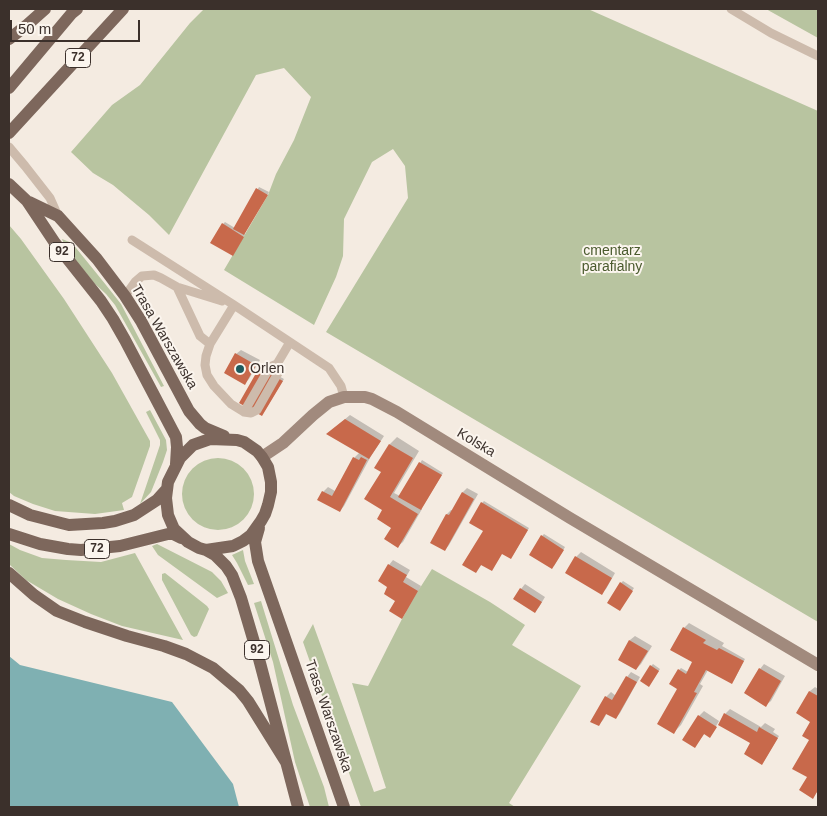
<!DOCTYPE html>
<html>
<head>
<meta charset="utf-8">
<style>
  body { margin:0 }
  #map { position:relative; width:827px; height:816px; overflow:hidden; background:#f4ebe1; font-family:Helvetica,sans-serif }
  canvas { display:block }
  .frame { position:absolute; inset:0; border:10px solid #3b302b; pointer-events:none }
  .scale { position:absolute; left:10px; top:20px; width:130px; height:22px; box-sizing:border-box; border:2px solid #3b302b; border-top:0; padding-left:6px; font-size:15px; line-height:18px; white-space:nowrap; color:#3b302b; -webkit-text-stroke:4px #fbf5ee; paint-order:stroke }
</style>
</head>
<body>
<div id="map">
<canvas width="827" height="816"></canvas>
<div class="frame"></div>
<div class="scale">50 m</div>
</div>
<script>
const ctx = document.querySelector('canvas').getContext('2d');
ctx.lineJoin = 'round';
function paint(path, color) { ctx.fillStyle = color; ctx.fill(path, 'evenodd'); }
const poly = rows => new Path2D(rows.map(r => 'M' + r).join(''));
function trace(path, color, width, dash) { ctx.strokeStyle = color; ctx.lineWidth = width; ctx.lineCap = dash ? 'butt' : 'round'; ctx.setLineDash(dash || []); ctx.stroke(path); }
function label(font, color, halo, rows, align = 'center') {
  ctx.font = font + ' Helvetica,sans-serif'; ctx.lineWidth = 4; ctx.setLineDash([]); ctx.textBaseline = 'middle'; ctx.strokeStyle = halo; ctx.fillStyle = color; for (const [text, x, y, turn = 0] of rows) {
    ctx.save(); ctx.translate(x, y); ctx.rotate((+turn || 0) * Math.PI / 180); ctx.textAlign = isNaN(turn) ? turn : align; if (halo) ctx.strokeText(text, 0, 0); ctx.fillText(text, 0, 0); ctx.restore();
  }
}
const green = poly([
  [204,9,588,9,818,111,818,622,326,332,408,198,405,166,393,149,372,162,344,219,343,256,336,277,314,325,224,270,268,195,276,174,294,140,311,97,284,68,256,75,169,235,149,215,113,185,93,173,71,152,112,105,140,85,190,23],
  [766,9,818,9,818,38],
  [9,225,21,239,64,299,112,373,150,441,150,446,132,497,122,503,124,510,95,514,55,511,33,504,14,496,9,492],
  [62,239,72,243,106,285,121,304,164,386,161,387,115,305,106,294,94,283,65,247],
  [150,410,166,440,167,450,163,462,151,492,140,504,160,445,160,440,146,412],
  '182 494a36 36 0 1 1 72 0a36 36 0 1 1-72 0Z',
  [9,544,20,550,42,558,66,560,101,562,135,553,183,640,122,626,91,614,58,599,26,580,9,564],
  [157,544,212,572,221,581,228,593,217,598,158,555,152,546],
  [243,550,245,561,254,584,248,585,237,563,232,555],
  [432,569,490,602,525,625,512,645,581,686,509,803,515,807,361,807,303,642,313,624,374,792,386,788,352,683,368,686,402,619,418,591],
  [165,573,207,606,209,609,197,636,194,637,191,635,162,580,162,574],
  [261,601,293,705,324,787,329,807,310,807,295,762,273,662,254,603]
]);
const water = poly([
  [9,656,20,665,172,702,233,784,239,807,9,807]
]);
const shadow = poly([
  [259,187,269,192,244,234,245,234,234,252,223,224,225,222,235,228],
  [241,350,260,360,249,379,245,383,236,354],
  [262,367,284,379,262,415,241,403],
  [350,415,384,436,371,456,344,506,340,511,323,492,328,487,335,491,354,458,360,452,332,430],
  [397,437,419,451,394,493,400,496,422,460,443,473,421,509,422,509,403,542,398,546,387,505,382,472,390,444],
  [467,488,478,494,449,545,445,550,447,514,451,510,453,510,463,492],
  [484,501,529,528,513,555,502,553,482,564,476,572,485,531,482,503],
  [544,534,565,547,554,566,542,536],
  [581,552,615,573,606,589,601,593,576,557],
  [393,560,410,570,406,577,421,586,406,612,401,617,396,600,389,586,389,565],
  [623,581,634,588,621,608,621,583],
  [525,584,545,597,539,607,534,611,521,589],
  [689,623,724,643,722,646,745,659,734,680,708,670,700,684,703,686,681,725,674,732,679,670,681,668,688,672,696,657,684,628],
  [635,636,652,646,641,664,636,669,620,659,630,640],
  [653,664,660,669,651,683,651,666],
  [764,664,785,676,771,701,766,705,760,669],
  [631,672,640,677,620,713,616,718,607,713,603,720,598,725,606,697,611,692,616,696,627,677],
  [815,687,818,689,818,791,813,797,808,777,812,721,798,713,810,691],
  [730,709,761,727,765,723,775,729,773,732,779,736,764,761,752,743,725,714],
  [704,711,719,721,712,733,705,733,695,746,699,716]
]);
const building = poly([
  [256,188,268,195,244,235,233,229],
  [222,223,244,237,233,256,210,243],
  [235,353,256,365,245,385,224,373],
  [259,368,283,381,262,416,239,403],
  [345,419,381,441,369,459,326,434],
  [389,444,413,458,390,497,418,514,398,548,384,539,391,528,377,519,382,510,364,499,381,472,374,468],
  [353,457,359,460,361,457,367,460,340,512,317,500,322,491,332,496],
  [419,462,442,475,421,510,398,497],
  [462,492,474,499,445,551,430,543,446,514,449,515],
  [481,502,528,530,511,559,502,554,492,571,481,565,476,573,462,565,483,531,469,523],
  [541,535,564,550,552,569,529,555],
  [575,556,612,578,602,595,565,573],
  [388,564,407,575,403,582,418,591,402,619,389,611,395,601,384,594,387,587,378,581],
  [620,582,633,591,620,611,607,603],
  [520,588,542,602,535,613,513,599],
  [683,627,706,640,703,643,717,650,719,648,744,661,732,684,706,670,694,692,697,693,674,734,657,724,677,689,669,684,678,669,686,674,692,662,670,650],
  [629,640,648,651,636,670,618,660],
  [650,665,659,671,649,687,640,681],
  [759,668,781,681,766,707,744,693],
  [626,676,637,682,616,719,606,714,599,726,590,722,605,696,612,700],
  [809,691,818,696,818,790,813,799,799,790,807,777,792,769,809,740,802,736,810,722,796,713],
  [724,713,757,732,759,727,778,738,762,765,744,754,750,743,718,725],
  [698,715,717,727,710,738,704,734,695,748,682,740]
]);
const lane = poly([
  [731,9,771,33,818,56],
  [9,147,25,166,50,198,58,216],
  [132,240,234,305,329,368,341,386,344,397],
  [177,287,200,336,210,344],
  [125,296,135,282,142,276,154,275,161,278,177,287,222,301],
  [234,305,210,344,206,356,205,365,207,375,214,386,231,404,244,412,251,413,257,410,278,373,277,364],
  [244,412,270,367,277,364,290,342]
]);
const secondary = poly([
  [262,457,283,443,313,415,329,402,344,397,365,397,372,399,397,412,570,518,818,665]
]);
const primary = poly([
  [9,39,27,25,45,9],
  [9,88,72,13,77,9],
  [9,133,123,9],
  [9,184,27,201,55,243,101,301,113,319,125,340,176,437,177,447,176,464],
  [29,202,58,216,97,259,125,296,141,321,189,411,200,424,205,428,224,436],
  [210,439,237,440,244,442,257,451,262,457,268,467,271,482,271,492,268,505,265,514,261,521,251,535,243,541,233,546,206,550,199,548,188,542,174,529,168,515,166,498,168,482,180,458,193,445,210,439],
  [9,505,30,515,61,523,69,525,103,523,115,521,134,515,157,500,166,490],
  [259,528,255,542,258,561,344,807],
  [9,534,40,544,68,549,81,550,120,546,168,534,173,534,181,538],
  [206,550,215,555,226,566,232,575,241,598,259,659,298,807],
  [9,573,34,595,57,611,85,622,127,636,164,646,186,654,213,668,239,690,248,701,286,762]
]);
const markers = [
  [240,369,5,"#1f5a5e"]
];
const shields = [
  [78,58,25],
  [62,252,25],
  [97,549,25],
  [257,650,25]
];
const shieldNames = [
  ["72",78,58],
  ["92",62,252],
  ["72",97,549],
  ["92",257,650]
];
const parkNames = [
  ["cmentarz",612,251],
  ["parafialny",612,267]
];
const streetNames = [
  ["Trasa Warszawska",164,337,60],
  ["Kolska",476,443,31],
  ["Trasa Warszawska",328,716,71]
];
const poiNames = [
  ["Orlen",250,369]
];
paint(green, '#b8c4a0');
paint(water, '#7fb0b2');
paint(shadow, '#0003');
paint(building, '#c8694b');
trace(lane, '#cdbbac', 9);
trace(secondary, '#a18a7d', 12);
trace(primary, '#7d675c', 12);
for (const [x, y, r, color] of markers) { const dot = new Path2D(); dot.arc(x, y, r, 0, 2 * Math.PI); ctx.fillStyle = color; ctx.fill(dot); trace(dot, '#fbf5ee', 2); }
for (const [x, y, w] of shields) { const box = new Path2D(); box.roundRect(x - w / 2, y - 9.5, w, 19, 4); ctx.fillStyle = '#fbf5ee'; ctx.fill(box); trace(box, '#3b302b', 1); }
label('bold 12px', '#3b302b', null, shieldNames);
label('14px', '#4a5a2e', '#fbf5ee', parkNames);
label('14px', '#3b302b', '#fbf5ee', streetNames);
label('14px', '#3b302b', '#fbf5ee', poiNames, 'left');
</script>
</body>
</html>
